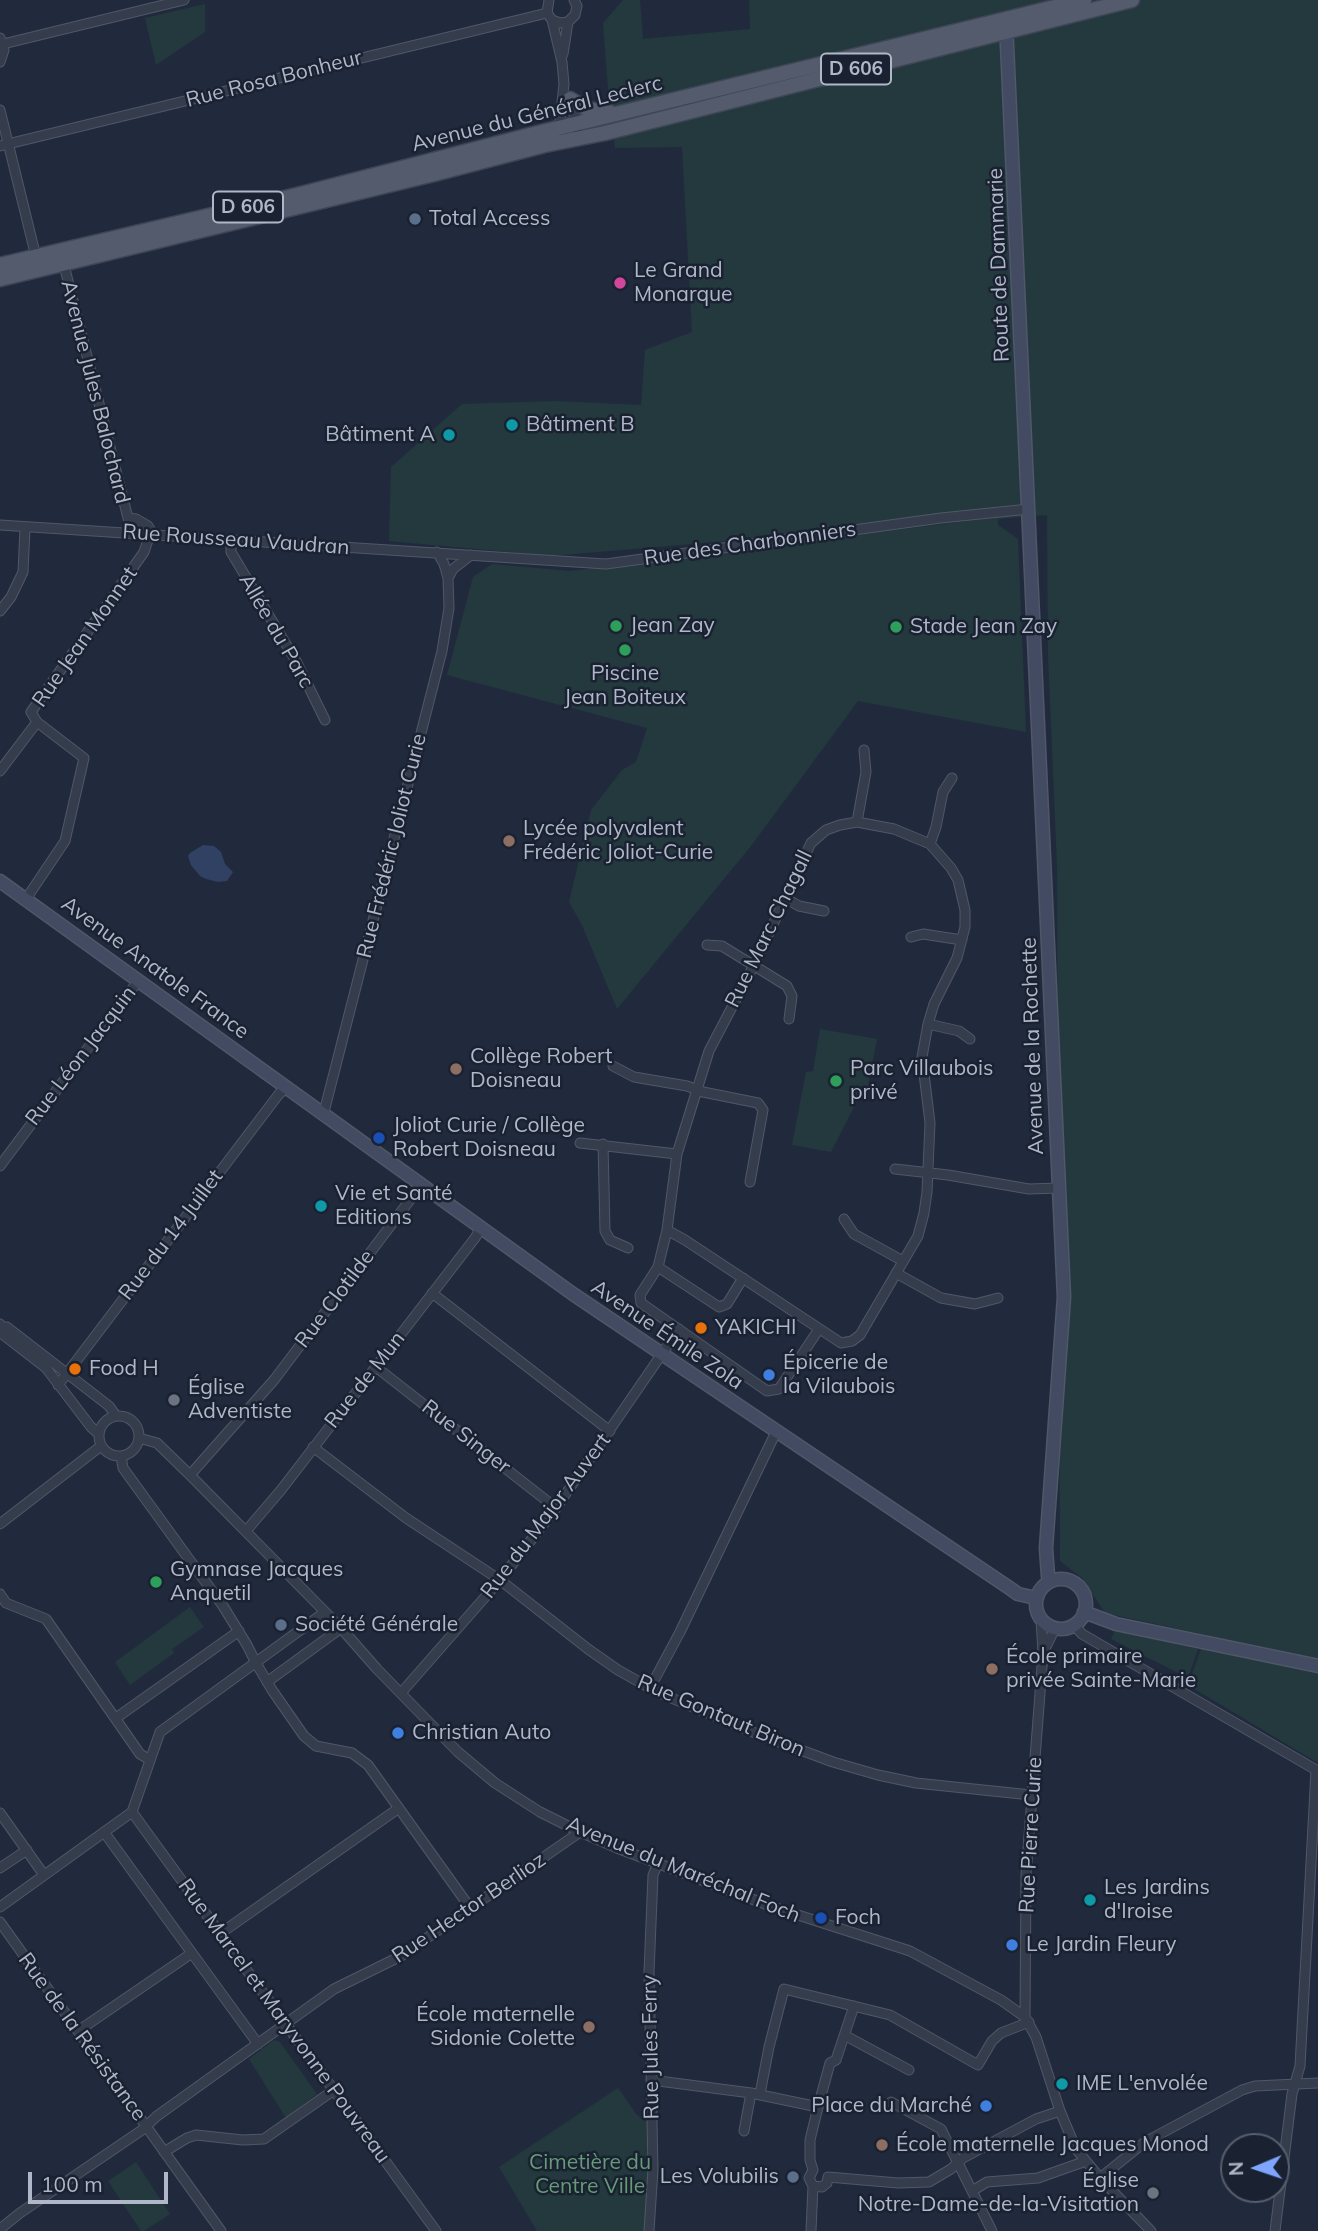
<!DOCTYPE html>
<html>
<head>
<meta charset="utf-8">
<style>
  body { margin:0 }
  #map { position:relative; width:1318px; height:2231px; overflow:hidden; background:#212a3d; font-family:Mulish,sans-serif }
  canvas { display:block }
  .north { position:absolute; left:1220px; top:2133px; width:70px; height:70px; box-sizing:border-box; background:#1a2232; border:2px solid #565e6e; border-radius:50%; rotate:268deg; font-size:19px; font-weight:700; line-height:28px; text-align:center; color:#b0b7c9 }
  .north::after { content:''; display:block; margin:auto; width:24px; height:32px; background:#7fa5ff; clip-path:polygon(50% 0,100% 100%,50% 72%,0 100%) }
  .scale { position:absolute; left:28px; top:2172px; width:140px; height:32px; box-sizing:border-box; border:4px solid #b0b7c9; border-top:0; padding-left:9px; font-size:21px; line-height:24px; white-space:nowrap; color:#b0b7c9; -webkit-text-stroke:5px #1a2232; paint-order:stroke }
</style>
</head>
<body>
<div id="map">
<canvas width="1318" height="2231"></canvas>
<div class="north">N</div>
<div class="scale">100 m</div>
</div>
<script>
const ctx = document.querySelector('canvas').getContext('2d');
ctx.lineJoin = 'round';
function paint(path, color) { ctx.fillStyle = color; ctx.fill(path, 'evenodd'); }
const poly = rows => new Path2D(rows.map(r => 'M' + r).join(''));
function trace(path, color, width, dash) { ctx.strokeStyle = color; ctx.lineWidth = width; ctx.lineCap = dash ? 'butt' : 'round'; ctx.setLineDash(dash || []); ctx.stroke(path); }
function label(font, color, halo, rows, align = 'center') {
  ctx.font = font + ' Mulish,sans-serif'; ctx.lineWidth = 5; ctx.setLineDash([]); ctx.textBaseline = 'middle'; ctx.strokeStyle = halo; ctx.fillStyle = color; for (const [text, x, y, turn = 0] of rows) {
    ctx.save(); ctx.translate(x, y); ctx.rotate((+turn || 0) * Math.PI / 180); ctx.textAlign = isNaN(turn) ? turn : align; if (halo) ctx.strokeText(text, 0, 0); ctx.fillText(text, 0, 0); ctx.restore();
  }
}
const green = poly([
  [623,0,640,0,643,39,750,29,749,0,1318,0,1318,1763,1188,1685,1206,1635,1105,1613,1082,1578,1060,1561,1057,866,1048,655,1047,515,998,519,998,525,1018,539,1026,732,858,701,751,846,617,1009,582,925,569,902,591,810,622,770,636,762,647,728,447,675,473,577,492,564,570,571,983,519,552,556,389,541,391,467,462,404,556,401,641,405,645,350,692,332,682,147,615,148,613,121,609,102,603,23],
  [205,4,205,32,156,65,145,18],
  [820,1029,877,1039,867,1091,861,1093,831,1152,792,1145,806,1072,813,1071],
  [190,1607,204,1627,172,1649,174,1653,130,1685,115,1662],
  [1116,1629,1198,1649,1188,1678,1111,1639],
  [274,2040,280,2042,317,2094,286,2118,249,2059],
  [618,2088,637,2115,648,2123,650,2171,644,2231,537,2231,499,2167],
  [136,2162,170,2214,144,2231,141,2231,108,2181]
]);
const water = poly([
  [203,845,214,846,221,852,225,864,233,872,227,881,218,882,206,879,200,876,191,865,188,856,190,853]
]);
const minor = poly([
  [549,0,547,13,552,20,560,23,568,22,575,15,577,6,574,0],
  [552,20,562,62,564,84,560,120,563,132],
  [0,38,4,50,0,62],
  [3,44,184,0],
  [563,54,568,22],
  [570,99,580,137],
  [0,110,37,261],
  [0,146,547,13],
  [63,261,132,534],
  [0,525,606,564,941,518,1029,509],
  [231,540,231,552,296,661,325,720],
  [448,578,453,569,471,555],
  [0,611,11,597,23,572,25,528],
  [0,771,37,722,31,712,144,552,151,531,148,526,136,519,128,518],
  [857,822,894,829,930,844,951,868,958,880,965,910,965,927,957,958,934,1004,928,1024,922,1057,930,1123,927,1192,924,1213,918,1236,860,1335,852,1341,841,1343,685,1240,667,1230,677,1154,709,1051,754,965,811,843,826,830,840,825,857,822],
  [857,822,866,772,864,750],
  [930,844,936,827,943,792,952,778],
  [785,898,799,906,824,911],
  [26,899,65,841,84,758,37,722],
  [911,937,923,934,962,940],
  [707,945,722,946,787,986,792,996,789,1019],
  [928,1024,959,1031,970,1039],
  [613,1066,634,1077,687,1086,703,1092,758,1103,763,1110,750,1182],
  [324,1112,442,651,449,608,448,578,444,564,437,552],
  [580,1143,677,1154],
  [603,1144,605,1231,610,1240,628,1248],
  [0,1166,138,981],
  [895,1169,948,1175,1029,1189,1058,1188],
  [844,1219,854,1234,903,1261],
  [667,1230,658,1267,640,1295,641,1303,767,1391,779,1389,819,1329],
  [658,1267,719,1307,727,1304,743,1278],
  [896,1273,941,1298,975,1304,998,1298],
  [432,1293,610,1431],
  [0,1324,1,1333,46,1368,91,1427,99,1434],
  [1,1327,7,1327,109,1406,116,1416],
  [376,1367,556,1508],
  [58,1385,279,1094,287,1087],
  '99 1436a20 20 0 1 1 40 0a20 20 0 1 1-40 0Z',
  [139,1438,157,1443,190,1475,341,1628,377,1669,458,1752,495,1783,540,1812,580,1832,617,1848,773,1907,910,1951,1001,2000,1025,2017,1036,2037,1060,2111,1076,2149,1100,2178,1151,2231],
  [313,1447,406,1518,500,1580,588,1649,618,1670,657,1692,755,1733,833,1762,878,1775,916,1783,1031,1795],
  [121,1456,123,1468,223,1606,247,1645,256,1663,272,1690,304,1736,316,1746,352,1753,368,1765,471,1909],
  [190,1475,274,1380,422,1184],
  [0,1524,101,1446],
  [246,1531,281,1490,475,1238,481,1228],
  [0,1594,6,1603,46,1619,140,1754,150,1760],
  [1074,1625,1082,1634,1318,1771],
  [1043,1653,1055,1628],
  [267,1682,341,1628],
  [650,1688,680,1632,776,1432],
  [401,1693,500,1580,556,1508,679,1329],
  [116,1718,239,1631],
  [132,1812,436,2231],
  [0,1813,44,1875],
  [104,1832,258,2044],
  [0,1868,27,1850],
  [0,1907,132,1812,160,1732,325,1612],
  [0,1922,221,2231],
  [221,1933,399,1808],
  [1025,2017,1026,1875,1043,1654,1041,1619],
  [78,2031,192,1953],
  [846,2036,909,2070],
  [651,2080,751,2093,818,2107],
  [760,2094,769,2047,784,1989,890,2015,978,2065,992,2041,1001,2033,1029,2022],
  [891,2102,941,2129,992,2231],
  [744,2131,751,2093],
  [164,2152,187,2138,196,2135,243,2140,264,2139,334,2090],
  [813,2170,810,2160,810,2140,818,2107,830,2063,836,2060,854,2006],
  [828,2177,898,2183,929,2182,951,2169,963,2158,1036,2119,1060,2111],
  [1100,2178,1145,2142,1242,2090,1255,2086,1318,2083],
  [813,2186,822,2187,827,2183,828,2177],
  [972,2191,987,2182,1038,2178,1086,2161],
  [0,2229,20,2213,142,2130,157,2116,334,1989,401,1956,580,1832],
  [649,2231,653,2169,649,1972,653,1875,658,1863],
  [811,2231,813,2186,809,2178,813,2170],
  [1275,2231,1292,2094,1300,2066,1316,1770]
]);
const secondary = poly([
  [1006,23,1064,1297,1046,1548,1048,1576,1051,1581],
  [0,881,573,1294,1008,1587,1018,1594,1036,1598],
  '1036 1604a25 25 0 1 1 50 0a25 25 0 1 1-50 0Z',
  [1084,1612,1116,1624,1318,1666]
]);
const primary = poly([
  [570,99,587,109,611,113],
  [0,265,293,196,542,132,1084,0],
  [0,279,434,174,545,145,605,133,1132,0]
]);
const markers = [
  [415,219,7,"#5c6f8a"],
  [620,283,7,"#d1479c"],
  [512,425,7,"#0f9aa8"],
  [449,435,7,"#0f9aa8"],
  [616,626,7,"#2e9e5b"],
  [896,627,7,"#2e9e5b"],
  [625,650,7,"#2e9e5b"],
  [509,841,7,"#8d6e63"],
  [456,1069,7,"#8d6e63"],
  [836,1081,7,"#2e9e5b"],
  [379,1138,7,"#1a4fb4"],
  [321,1206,7,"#0f9aa8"],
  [701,1328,7,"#e8710a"],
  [75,1369,7,"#e8710a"],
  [769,1375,7,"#3f7fe0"],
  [174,1400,7,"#6b7280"],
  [156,1582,7,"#2e9e5b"],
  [281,1625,7,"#5c6f8a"],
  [992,1669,7,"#8d6e63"],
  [398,1733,7,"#3f7fe0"],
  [1090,1900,7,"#0f9aa8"],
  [821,1918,7,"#1a4fb4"],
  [1012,1945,7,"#3f7fe0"],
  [589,2027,7,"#8d6e63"],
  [1062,2084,7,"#0f9aa8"],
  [986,2106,7,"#3f7fe0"],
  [882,2145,7,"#8d6e63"],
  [793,2177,7,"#5c6f8a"],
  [1153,2193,7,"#6b7280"]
];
const shields = [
  [856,69,70],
  [248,207,70]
];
const shieldNames = [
  ["D 606",856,69],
  ["D 606",248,207]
];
const streetNames = [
  ["Rue Rosa Bonheur",274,79,-14],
  ["Avenue du Général Leclerc",537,114,-14],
  ["Route de Dammarie",999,265,-92],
  ["Avenue Jules Balochard",95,392,76],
  ["Rue Rousseau Vaudran",236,540,4],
  ["Rue des Charbonniers",750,544,-8],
  ["Allée du Parc",276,631,60],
  ["Rue Jean Monnet",85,637,-55],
  ["Rue Frédéric Joliot Curie",392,846,-76],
  ["Rue Marc Chagall",769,929,-64],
  ["Avenue Anatole France",155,968,36],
  ["Avenue de la Rochette",1033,1046,-92],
  ["Rue Léon Jacquin",81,1056,-53],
  ["Rue du 14 Juillet",171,1235,-53],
  ["Rue Clotilde",335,1299,-53],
  ["Avenue Émile Zola",667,1335,34],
  ["Rue de Mun",365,1380,-52],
  ["Rue Singer",466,1437,38],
  ["Rue du Major Auvert",546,1516,-53],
  ["Rue Gontaut Biron",721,1716,23],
  ["Rue Pierre Curie",1031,1835,-87],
  ["Avenue du Maréchal Foch",683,1870,22],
  ["Rue Hector Berlioz",469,1908,-34],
  ["Rue Marcel et Maryvonne Pouvreau",284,2021,54],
  ["Rue de la Résistance",82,2037,54],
  ["Rue Jules Ferry",651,2047,-91]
];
const poiNames = [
  ["Total Access",429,219],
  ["Le Grand",634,271],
  ["Monarque",634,295],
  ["Bâtiment B",526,425],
  ["Bâtiment A",435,435,"right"],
  ["Jean Zay",630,626],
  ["Stade Jean Zay",910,627],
  ["Piscine",625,674,"center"],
  ["Jean Boiteux",625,698,"center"],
  ["Lycée polyvalent",523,829],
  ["Frédéric Joliot-Curie",523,853],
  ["Collège Robert",470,1057],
  ["Doisneau",470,1081],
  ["Parc Villaubois",850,1069],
  ["privé",850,1093],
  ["Joliot Curie / Collège",393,1126],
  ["Robert Doisneau",393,1150],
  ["Vie et Santé",335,1194],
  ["Editions",335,1218],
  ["YAKICHI",715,1328],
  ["Épicerie de",783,1363],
  ["la Vilaubois",783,1387],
  ["Food H",89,1369],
  ["Église",188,1388],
  ["Adventiste",188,1412],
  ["Gymnase Jacques",170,1570],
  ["Anquetil",170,1594],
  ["Société Générale",295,1625],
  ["École primaire",1006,1657],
  ["privée Sainte-Marie",1006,1681],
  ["Christian Auto",412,1733],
  ["Les Jardins",1104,1888],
  ["d'Iroise",1104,1912],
  ["Foch",835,1918],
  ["Le Jardin Fleury",1026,1945],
  ["École maternelle",575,2015,"right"],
  ["Sidonie Colette",575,2039,"right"],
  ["IME L'envolée",1076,2084],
  ["Place du Marché",972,2106,"right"],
  ["École maternelle Jacques Monod",896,2145],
  ["Les Volubilis",779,2177,"right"],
  ["Église",1139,2181,"right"],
  ["Notre-Dame-de-la-Visitation",1139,2205,"right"]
];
const parkNames = [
  ["Cimetière du",590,2163],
  ["Centre Ville",590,2187]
];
paint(green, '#23393e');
paint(water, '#314164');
trace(minor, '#505768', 11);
trace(secondary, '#505768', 15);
trace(primary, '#3e4656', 17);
trace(minor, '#353d4d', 9);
trace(secondary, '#424b61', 12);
trace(primary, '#535b6d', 14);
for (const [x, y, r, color] of markers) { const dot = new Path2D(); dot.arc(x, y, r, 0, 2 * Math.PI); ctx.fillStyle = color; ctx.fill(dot); trace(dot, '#1a2232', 2.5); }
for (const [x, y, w] of shields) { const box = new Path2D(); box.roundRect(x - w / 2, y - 15.5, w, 31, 5); ctx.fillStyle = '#1a2232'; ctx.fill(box); trace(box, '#b0b7c9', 2); }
label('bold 19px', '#b0b7c9', null, shieldNames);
label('21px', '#b0b7c9', '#1a2232', streetNames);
label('21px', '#b0b7c9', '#1a2232', poiNames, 'left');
label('21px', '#659c77', '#1a2232', parkNames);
</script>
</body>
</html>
